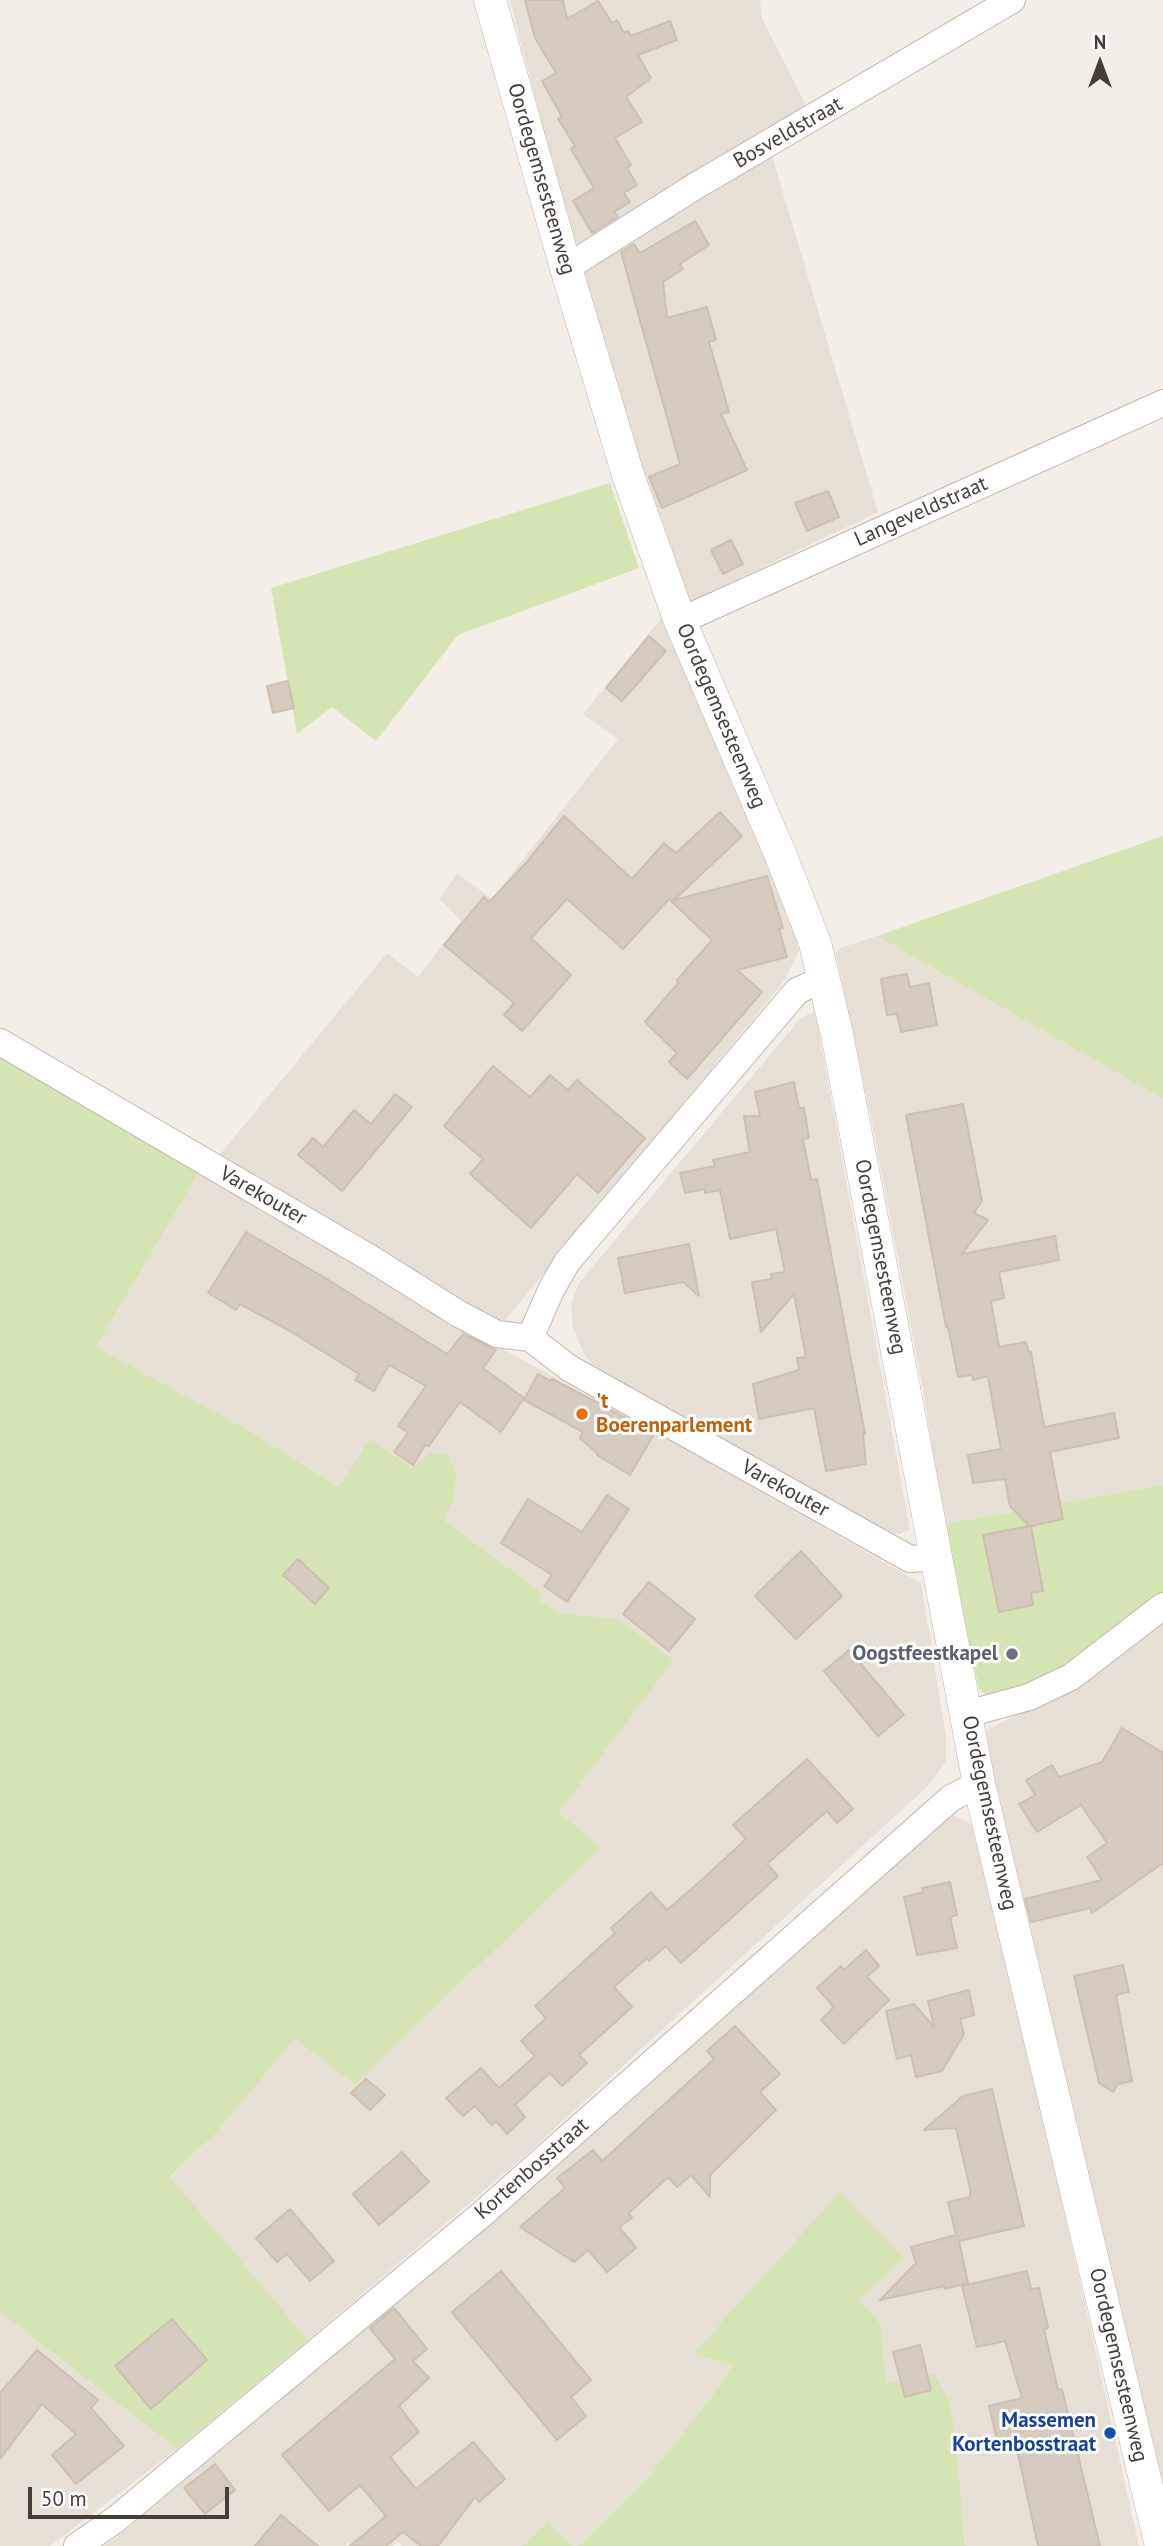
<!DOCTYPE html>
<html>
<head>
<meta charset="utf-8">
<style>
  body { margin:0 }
  #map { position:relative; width:1163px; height:2546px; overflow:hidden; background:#f2eee7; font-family:"PT Sans",sans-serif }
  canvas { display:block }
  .north { position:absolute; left:1065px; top:28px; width:70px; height:70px; -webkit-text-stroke:5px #fff; paint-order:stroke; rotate:0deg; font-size:19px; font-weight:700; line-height:28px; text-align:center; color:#453e37 }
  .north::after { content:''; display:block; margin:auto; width:24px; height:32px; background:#453e37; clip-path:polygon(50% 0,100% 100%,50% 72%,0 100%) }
  .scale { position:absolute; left:28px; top:2487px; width:201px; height:32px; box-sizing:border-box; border:4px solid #453e37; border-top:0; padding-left:9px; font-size:21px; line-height:24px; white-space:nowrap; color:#453e37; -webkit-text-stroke:5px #fff; paint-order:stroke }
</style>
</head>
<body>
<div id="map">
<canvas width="1163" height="2546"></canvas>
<div class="north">N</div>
<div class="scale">50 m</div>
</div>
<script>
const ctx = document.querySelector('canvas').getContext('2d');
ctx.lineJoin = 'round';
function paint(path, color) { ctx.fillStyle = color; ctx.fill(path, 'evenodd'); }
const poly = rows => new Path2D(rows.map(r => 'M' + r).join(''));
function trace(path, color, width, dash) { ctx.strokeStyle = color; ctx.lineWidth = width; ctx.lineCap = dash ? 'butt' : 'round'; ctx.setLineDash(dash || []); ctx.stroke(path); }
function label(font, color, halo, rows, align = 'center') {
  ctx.font = font + ' "PT Sans",sans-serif'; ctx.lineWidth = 6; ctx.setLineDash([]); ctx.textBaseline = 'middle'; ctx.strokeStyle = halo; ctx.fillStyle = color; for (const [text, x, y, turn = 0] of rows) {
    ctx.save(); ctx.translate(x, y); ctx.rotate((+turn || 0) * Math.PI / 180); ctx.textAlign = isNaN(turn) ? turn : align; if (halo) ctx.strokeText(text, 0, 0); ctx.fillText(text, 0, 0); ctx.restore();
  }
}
const residential = poly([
  [510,0,760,0,762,18,810,113,575,253],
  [772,156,878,512,690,602,639,469,580,269],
  [663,616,789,914,799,951,784,981,503,1323,216,1159,387,953,418,977,461,921,440,899,457,873,492,899,618,739,583,714],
  [877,936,1163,1099,1163,1485,944,1524,924,1394,873,1128,836,953,840,948],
  [815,1011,910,1530,900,1534,881,1528,592,1365,583,1352,573,1327,571,1306,578,1284,800,1019],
  [201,1169,512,1354,667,1439,921,1583,946,1737,946,1761,929,1785,526,2155,308,2340,170,2178,215,2134,295,2037,353,2085,599,1848,559,1812,674,1660,618,1619,559,1613,537,1600,542,1593,444,1520,454,1499,412,1469,340,1487,248,1430,96,1347],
  [1163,1619,1163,2502,983,1744,986,1730,1058,1695],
  [954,1815,979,1829,1139,2546,965,2546,964,2526,886,2383,881,2325,859,2299,694,2352,732,2366,718,2388,650,2475,578,2546,573,2546,547,2521,522,2546,402,2546,398,2542,393,2546,353,2546,348,2542,345,2546,104,2546,126,2530,458,2250,942,1822],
  [0,2312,177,2449,50,2546,0,2546]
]);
const green = poly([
  [610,483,639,568,458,635,376,741,332,707,297,734,271,588],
  [1163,836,1163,1099,877,936],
  [0,1051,201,1169,96,1347,248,1430,339,1487,370,1439,412,1469,431,1453,448,1455,456,1475,454,1499,444,1520,542,1593,538,1600,559,1613,618,1619,674,1660,559,1812,600,1848,354,2085,295,2038,215,2134,170,2177,308,2340,177,2449,0,2312],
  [1163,1485,1163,1597,1083,1655,1019,1689,986,1696,979,1689,951,1569,944,1524],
  [840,2192,904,2258,859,2299,881,2325,886,2383,934,2374,948,2399,954,2426,965,2546,578,2546,650,2475,718,2388,732,2366,694,2353],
  [547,2521,573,2546,522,2546]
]);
const building = poly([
  [525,0,563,0,567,19,598,1,612,23,617,20,624,33,628,31,631,36,670,21,677,40,638,55,651,78,626,97,642,122,615,138,631,165,627,168,637,185,624,193,630,202,614,212,618,217,592,233,573,201,594,188,571,149,575,146,558,119,562,117,542,81,556,73,535,38,525,0],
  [695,221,709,245,680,264,683,269,663,282,667,318,707,307,716,340,709,342,729,412,721,414,747,470,662,508,649,477,680,464,621,252,634,244,640,253,695,221],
  [828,491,839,517,807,531,795,503,828,491],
  [731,540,743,564,723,574,711,550,731,540],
  [649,636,666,651,622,701,606,688,649,636],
  [288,681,294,708,273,713,267,686,288,681],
  [720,812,742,836,674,900,767,876,783,928,779,929,787,957,737,970,762,992,687,1079,669,1062,677,1053,645,1022,679,982,677,980,712,940,669,899,623,949,567,899,531,938,571,975,522,1031,504,1015,514,1003,444,945,484,897,489,902,526,863,564,816,632,879,664,843,676,853,720,812],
  [907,974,910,987,929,983,937,1025,901,1032,897,1014,887,1015,881,979,907,974],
  [493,1066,530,1097,550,1075,568,1090,577,1080,645,1138,598,1193,577,1174,531,1228,470,1174,483,1159,444,1126,493,1066],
  [794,1082,799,1108,804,1108,809,1138,803,1139,811,1180,817,1179,865,1434,863,1434,866,1464,826,1471,814,1408,759,1419,753,1384,799,1370,797,1358,806,1357,794,1294,761,1332,752,1282,772,1279,771,1274,785,1272,776,1229,730,1239,720,1190,705,1193,705,1189,685,1193,680,1173,715,1166,713,1160,750,1152,744,1116,760,1116,755,1092,794,1082],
  [395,1094,412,1107,342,1191,298,1155,313,1138,323,1147,354,1110,371,1124,395,1094],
  [963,1104,982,1201,974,1213,988,1220,962,1254,1055,1236,1059,1260,999,1272,1004,1298,991,1301,999,1347,1026,1342,1029,1353,1031,1352,1044,1427,1114,1413,1119,1438,1050,1452,1063,1519,1031,1526,1043,1591,1031,1593,1033,1605,999,1612,983,1535,1029,1526,1010,1506,1005,1479,973,1483,968,1455,1001,1449,988,1376,973,1380,972,1375,958,1377,948,1326,946,1327,906,1115,963,1104],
  [246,1232,322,1276,447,1354,463,1334,496,1350,483,1368,524,1398,501,1432,460,1402,429,1446,425,1445,413,1465,394,1452,408,1433,398,1426,426,1386,389,1365,374,1391,355,1380,359,1374,290,1331,240,1304,236,1310,208,1293,246,1232],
  [689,1244,699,1296,683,1282,625,1293,618,1258,689,1244],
  [538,1374,550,1381,552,1379,606,1407,654,1434,630,1475,597,1455,598,1454,580,1438,583,1432,524,1400,538,1374],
  [607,1495,629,1509,567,1602,544,1586,552,1575,501,1543,528,1499,582,1532,607,1495],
  [801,1551,842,1596,796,1639,755,1596,801,1551],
  [298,1559,329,1588,315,1604,283,1575,298,1559],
  [649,1582,695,1619,669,1651,623,1614,649,1582],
  [849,1650,904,1715,878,1736,824,1671,849,1650],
  [1122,1728,1163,1753,1163,1863,1092,1913,1090,1908,1031,1922,1025,1899,1102,1880,1087,1857,1107,1843,1081,1805,1037,1832,1019,1804,1035,1795,1026,1780,1052,1765,1059,1777,1102,1762,1122,1728],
  [807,1759,853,1809,837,1823,827,1811,767,1864,778,1876,681,1963,666,1946,649,1961,647,1958,614,1987,632,2007,579,2055,587,2063,562,2086,550,2073,515,2105,525,2117,507,2134,496,2121,492,2125,475,2106,463,2116,446,2098,481,2068,499,2088,535,2056,521,2041,546,2018,535,2006,615,1933,611,1928,651,1892,667,1910,704,1878,746,1839,733,1825,807,1759],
  [950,1882,957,1915,950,1917,957,1948,917,1955,904,1897,923,1892,922,1888,950,1882],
  [866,1950,879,1966,867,1977,889,2000,844,2044,821,2020,834,2007,817,1988,841,1966,844,1970,866,1950],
  [1123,1965,1129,1992,1116,1995,1132,2081,1118,2084,1113,2092,1099,2083,1074,1976,1123,1965],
  [969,1990,974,2015,960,2019,964,2034,942,2071,916,2077,911,2055,897,2059,886,2011,914,2004,934,2027,928,2001,969,1990],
  [735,2026,780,2074,760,2092,776,2110,710,2175,710,2197,691,2175,677,2187,668,2177,629,2213,632,2218,619,2227,636,2248,607,2272,588,2250,574,2262,520,2227,565,2188,557,2178,593,2150,602,2161,714,2059,707,2051,735,2026],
  [366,2079,385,2095,370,2110,351,2093,366,2079],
  [992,2089,1024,2226,959,2241,968,2283,945,2289,944,2286,880,2300,916,2263,911,2247,956,2235,948,2202,970,2197,970,2188,956,2128,924,2130,963,2096,992,2089],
  [402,2152,429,2182,379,2225,353,2194,402,2152],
  [290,2209,334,2261,310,2281,287,2254,277,2262,256,2238,290,2209],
  [501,2271,591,2380,571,2397,586,2416,557,2440,452,2312,501,2271],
  [1027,2271,1031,2289,1039,2288,1048,2328,1044,2329,1058,2390,1062,2389,1100,2546,1038,2546,1015,2440,998,2444,989,2406,1022,2398,1005,2341,977,2347,962,2286,1027,2271],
  [394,2308,427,2349,413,2361,429,2378,399,2406,419,2432,390,2457,416,2489,473,2442,505,2479,479,2502,475,2497,438,2546,421,2546,403,2532,386,2546,350,2546,386,2516,360,2485,329,2511,282,2455,395,2359,370,2328,394,2308],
  [172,2319,207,2360,151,2409,115,2366,172,2319],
  [920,2345,931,2390,905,2397,893,2352,920,2345],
  [37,2350,98,2400,91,2408,124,2446,76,2484,52,2455,76,2434,42,2404,0,2459,0,2393,37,2350],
  [215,2464,235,2490,205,2514,184,2488,215,2464],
  [281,2515,302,2533,318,2546,255,2546,281,2515]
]);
const minor = poly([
  [566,268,694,187,1012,0],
  [680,621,1163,403],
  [0,1042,370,1258,459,1314,497,1334,530,1338,569,1368,910,1559,938,1557],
  [530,1338,551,1290,567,1262,797,991,823,979],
  [967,1714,1029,1697,1071,1677,1163,1606],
  [77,2546,115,2520,481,2215,951,1798,979,1784]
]);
const tertiary = poly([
  [490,0,566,268,628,475,680,621,781,856,815,943,837,1034,979,1784,1161,2546]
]);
const markers = [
  [582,1414,7,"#e8710a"],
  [1012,1654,7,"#6b7280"],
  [1110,2433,7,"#1a4fb4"]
];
const streetNames = [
  ["Bosveldstraat",788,133,-30],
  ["Oordegemsesteenweg",541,179,74],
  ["Langeveldstraat",921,512,-24],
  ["Oordegemsesteenweg",721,716,67],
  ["Varekouter",263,1196,30],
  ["Oordegemsesteenweg",880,1257,79],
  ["Varekouter",785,1489,29],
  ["Oordegemsesteenweg",989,1813,78],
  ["Kortenbosstraat",532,2169,-41],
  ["Oordegemsesteenweg",1118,2365,77]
];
const foodNames = [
  ["'t",596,1402],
  ["Boerenparlement",596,1426]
];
const worshipNames = [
  ["Oogstfeestkapel",998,1654]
];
const transitNames = [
  ["Massemen",1096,2421],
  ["Kortenbosstraat",1096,2445]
];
paint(residential, '#e6dfd6');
paint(green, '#d4e4b3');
paint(building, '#d6cbc1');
trace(building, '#cebfb1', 2);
trace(minor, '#c0b7ae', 28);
trace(tertiary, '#c0b7ae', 33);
trace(minor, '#fff', 26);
trace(tertiary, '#fff', 32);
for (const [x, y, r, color] of markers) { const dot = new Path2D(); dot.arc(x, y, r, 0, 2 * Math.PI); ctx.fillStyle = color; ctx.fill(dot); trace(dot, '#fff', 2.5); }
label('21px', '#453e37', '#fff', streetNames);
label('bold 21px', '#c56008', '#fff', foodNames, 'left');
label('bold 21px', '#5b616d', '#fff', worshipNames, 'right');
label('bold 21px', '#164399', '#fff', transitNames, 'right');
</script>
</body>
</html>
